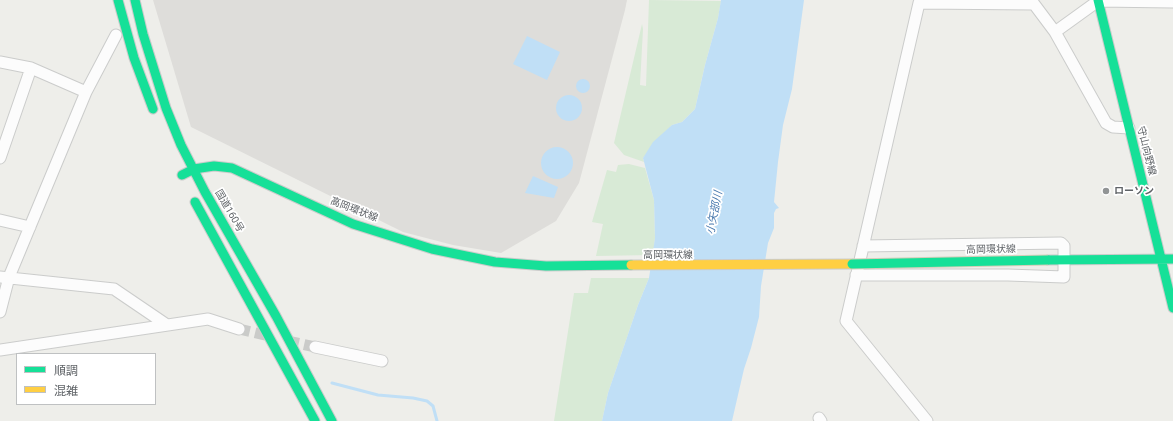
<!DOCTYPE html>
<html>
<head>
<meta charset="utf-8">
<style>
  body { margin:0 }
  #map { position:relative; width:1173px; height:421px; overflow:hidden; background:#eeeeea; font-family:Roboto,"Noto Sans JP",sans-serif }
  canvas { display:block }
  .legend { position:absolute; left:16px; top:353px; width:140px; height:52px; box-sizing:border-box; background:#fff; border:1px solid #bfc1c2; margin:0; padding:5px 7px; list-style:none; font-size:12px; color:#5f6367 }
  .legend li { display:flex; align-items:center; gap:8px; height:20px }
  .legend b { width:20px; border:1px solid #bfc1c2 }
</style>
</head>
<body>
<div id="map">
<canvas width="1173" height="421"></canvas>
<ul class="legend">
<li><b style="height:5px;background:#16e098"></b>順調</li>
<li><b style="height:5px;background:#ffcf43"></b>混雑</li>
</ul>
</div>
<script>
const ctx = document.querySelector('canvas').getContext('2d');
ctx.lineJoin = 'round';
function paint(path, color) { ctx.fillStyle = color; ctx.fill(path, 'evenodd'); }
const poly = rows => new Path2D(rows.map(r => 'M' + r).join(''));
function trace(path, color, width, dash) { ctx.strokeStyle = color; ctx.lineWidth = width; ctx.lineCap = dash ? 'butt' : 'round'; ctx.setLineDash(dash || []); ctx.stroke(path); }
function label(font, color, halo, rows, align = 'center') {
  ctx.font = font + ' Roboto,"Noto Sans JP",sans-serif'; ctx.lineWidth = 3.5; ctx.setLineDash([]); ctx.textBaseline = 'middle'; ctx.strokeStyle = halo; ctx.fillStyle = color; for (const [text, x, y, turn = 0] of rows) {
    ctx.save(); ctx.translate(x, y); ctx.rotate((+turn || 0) * Math.PI / 180); ctx.textAlign = isNaN(turn) ? turn : align; if (halo) ctx.strokeText(text, 0, 0); ctx.fillText(text, 0, 0); ctx.restore();
  }
}
const industrial = poly([
  [153,0,627,0,625,10,579,183,556,221,501,253,453,245,403,232,191,127]
]);
const green = poly([
  [649,0,721,1,718,18,705,65,695,109,682,122,672,125,643,158,644,162,624,155,614,143,642,24,643,29,640,85,646,86],
  [629,164,645,168,654,200,655,238,653,255,596,256,603,224,592,222,607,170,616,172,618,165],
  [591,278,649,278,638,305,608,393,602,421,554,421,574,293,588,293]
]);
const water = poly([
  [721,0,804,0,792,89,783,125,778,162,774,202,779,208,776,209,774,213,774,228,768,243,761,286,759,317,751,348,744,369,732,421,602,421,608,393,638,305,649,278,655,238,654,200,643,158,653,142,672,125,682,122,695,109,705,65,718,18],
  [527,36,560,52,547,80,513,64],
  '576 86a7 7 0 1 1 14 0a7 7 0 1 1-14 0Z',
  '556 108a13 13 0 1 1 26 0a13 13 0 1 1-26 0Z',
  '541 163a16 16 0 1 1 32 0a16 16 0 1 1-32 0Z',
  [533,176,558,187,554,198,525,193]
]);
const stream = poly([
  [332,383,378,395,413,398,427,401,433,406,437,421]
]);
const streetTunnel = poly([
  [239,329,269,336],
  [288,341,315,347]
]);
const street = poly([
  [1055,32,1098,1,1173,2],
  [0,62,31,68,86,92],
  [0,158,31,68],
  [0,220,30,227],
  [856,275,1008,275,1064,277,1064,246,1061,243,863,246],
  [0,277,114,289,167,325],
  [0,312,9,277,86,92,116,35],
  [315,347,382,361],
  [0,350,208,319,239,329],
  [819,418,821,421],
  [927,421,846,321,919,3,1034,4,1055,32,1106,123,1113,127,1129,128]
]);
const fast = poly([
  [118,0,134,58,153,109],
  [135,0,143,34,166,108,181,145,205,192,276,316,332,421],
  [1098,0,1173,308],
  [182,175,194,169,214,166,232,168,353,224,432,249,495,262,546,266,631,265],
  [195,202,315,421],
  [1048,260,1173,259]
]);
const slow = poly([
  [631,265,852,264]
]);
const fastBridge = poly([
  [852,264,1048,260]
]);
const markers = [
  [1106,191,4,"#919495"]
];
const streetNames = [
  ["守山向野線",1146,151,76],
  ["高岡環状線",354,210,21],
  ["国道160号",229,211,60],
  ["高岡環状線",991,250,-1],
  ["高岡環状線",668,255]
];
const poiNames = [
  ["ローソン",1114,191]
];
const waterNames = [
  ["小矢部川",715,213,-79]
];
paint(industrial, '#deddda');
paint(green, '#d8ead6');
paint(water, '#c0dff6');
trace(stream, '#c0dff6', 3);
trace(streetTunnel, '#cacbc9', 11, [11, 5.5]);
trace(street, '#cbcccb', 13);
trace(fast, '#cbcccb', 11);
trace(slow, '#cbcccb', 11);
trace(street, '#fcfcfc', 11);
trace(fast, '#16e098', 9);
trace(slow, '#ffcf43', 9);
trace(fastBridge, '#d5ceb9', 11, []);
trace(fastBridge, '#16e098', 9);
for (const [x, y, r, color] of markers) { const dot = new Path2D(); dot.arc(x, y, r, 0, 2 * Math.PI); ctx.fillStyle = color; ctx.fill(dot); trace(dot, '#fff', 1.5); }
label('10px', '#5f6367', '#fff', streetNames);
label('bold 10px', '#5f6367', '#fff', poiNames, 'left');
label('italic 11px', '#4979ae', '#fff', waterNames);
</script>
</body>
</html>
